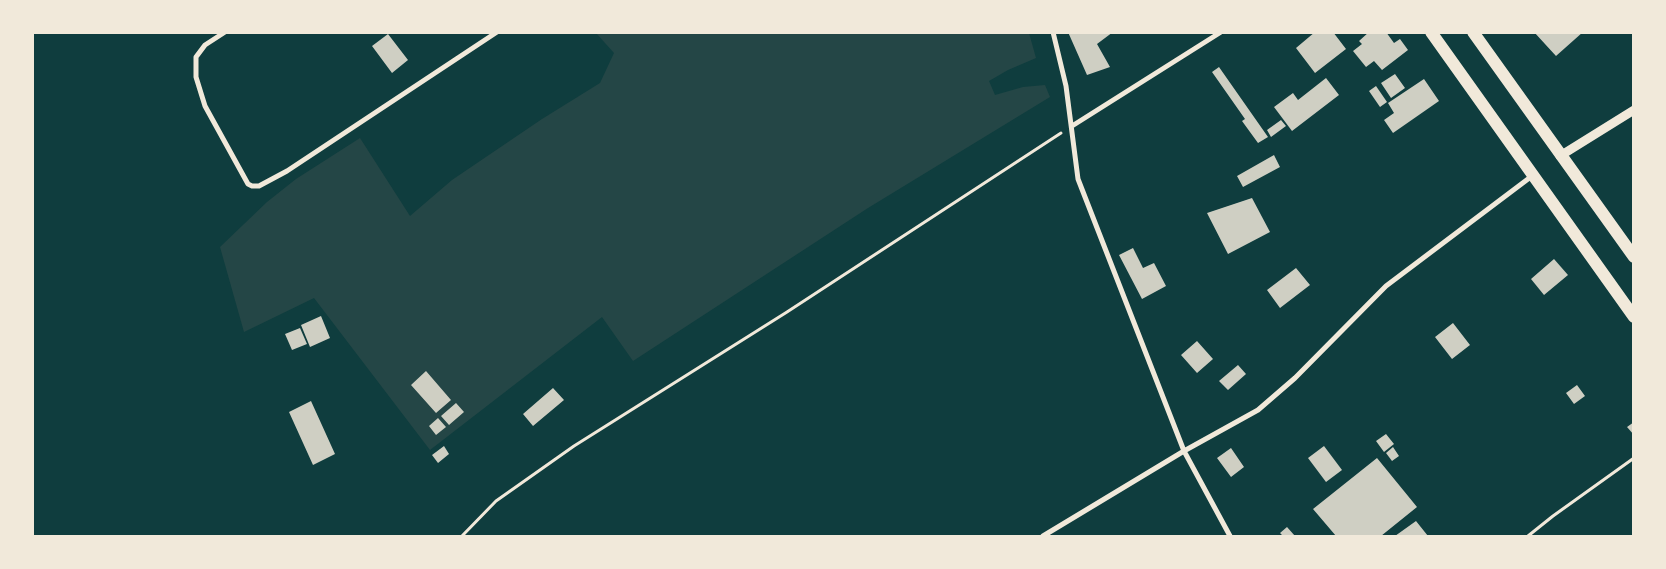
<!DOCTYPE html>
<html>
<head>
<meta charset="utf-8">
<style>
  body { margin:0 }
  #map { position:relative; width:1666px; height:569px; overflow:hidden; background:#0f3d3e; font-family:"Fira Sans Condensed",sans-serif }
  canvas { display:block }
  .frame { position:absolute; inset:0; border:34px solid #f1e9da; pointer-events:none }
</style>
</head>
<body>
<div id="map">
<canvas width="1666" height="569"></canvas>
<div class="frame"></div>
</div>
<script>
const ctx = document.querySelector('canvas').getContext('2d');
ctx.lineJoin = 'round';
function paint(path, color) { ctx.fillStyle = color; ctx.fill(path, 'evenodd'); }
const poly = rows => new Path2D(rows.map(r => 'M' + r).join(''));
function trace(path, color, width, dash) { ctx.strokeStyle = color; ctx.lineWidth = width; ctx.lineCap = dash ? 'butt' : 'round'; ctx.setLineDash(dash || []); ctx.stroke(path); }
const green = poly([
  [596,33,1029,33,1036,58,1008,70,989,81,995,95,1023,87,1045,85,1050,97,868,208,633,361,602,317,430,450,314,298,244,332,220,247,267,202,296,179,360,138,410,216,452,180,542,119,600,83,614,53]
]);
const building = poly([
  [1068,32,1113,32,1097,44,1110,67,1087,75],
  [1315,32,1333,32,1346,49,1315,73,1296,48],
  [1369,32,1386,32,1394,43,1400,39,1408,50,1382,70,1374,61,1366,67,1353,51,1362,44,1359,41],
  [1534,32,1583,32,1556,56],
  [388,34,408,60,392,73,372,46],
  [1219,67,1268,137,1258,143,1242,121,1245,119,1212,72],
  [1395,74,1405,88,1391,98,1381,83],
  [1326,78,1339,95,1292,131,1274,107,1293,93,1298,100],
  [1424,79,1439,101,1393,133,1384,120,1394,113,1388,103],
  [1376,86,1387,102,1380,107,1369,91],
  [1281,120,1286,126,1271,137,1267,130],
  [1274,155,1280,167,1243,187,1237,176],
  [1252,198,1270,232,1228,254,1207,213],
  [1133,248,1143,268,1154,263,1166,286,1142,299,1119,255],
  [1554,259,1568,275,1544,295,1531,279],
  [1296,268,1310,285,1280,308,1267,290],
  [321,316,330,338,310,347,301,325],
  [1453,323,1470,345,1452,359,1435,337],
  [300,328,307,344,292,350,285,334],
  [1197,341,1213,359,1197,373,1181,355],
  [1238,365,1246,374,1228,390,1219,381],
  [426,371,451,400,436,413,411,385],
  [1577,385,1585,396,1574,404,1566,393],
  [553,388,564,400,533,426,523,414],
  [311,401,335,454,313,465,289,412],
  [456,403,464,412,449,425,441,416],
  [438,418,446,427,436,435,429,426],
  [1634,422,1634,435,1627,427],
  [1386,434,1394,444,1384,452,1376,441],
  [444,446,449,454,438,463,432,455],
  [1324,446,1342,470,1326,482,1308,458],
  [1393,447,1399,456,1392,461,1386,453],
  [1231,448,1244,467,1231,477,1217,458],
  [1377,458,1417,507,1381,536,1336,536,1313,509],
  [1416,521,1428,536,1395,536],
  [1287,527,1295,536,1283,536,1280,533]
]);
const path = poly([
  [462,536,496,501,574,446,787,312,1061,133],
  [1528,536,1553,516,1634,458]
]);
const minor = poly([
  [225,32,205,45,196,57,196,77,205,106,248,184,252,186,259,186,287,171,497,32],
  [1053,32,1066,86,1078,179,1184,451,1230,536],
  [1072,126,1221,32],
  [1043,536,1184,451,1258,410,1295,378,1386,286,1532,176]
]);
const tertiary = poly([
  [1560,156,1634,110]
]);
const primary = poly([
  [1431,32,1634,317],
  [1473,32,1634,257]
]);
paint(green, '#244646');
paint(building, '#cfcfc3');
trace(path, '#f1e9da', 3);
trace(minor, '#f1e9da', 5);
trace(tertiary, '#f1e9da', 9);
trace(primary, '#f1e9da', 12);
</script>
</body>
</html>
